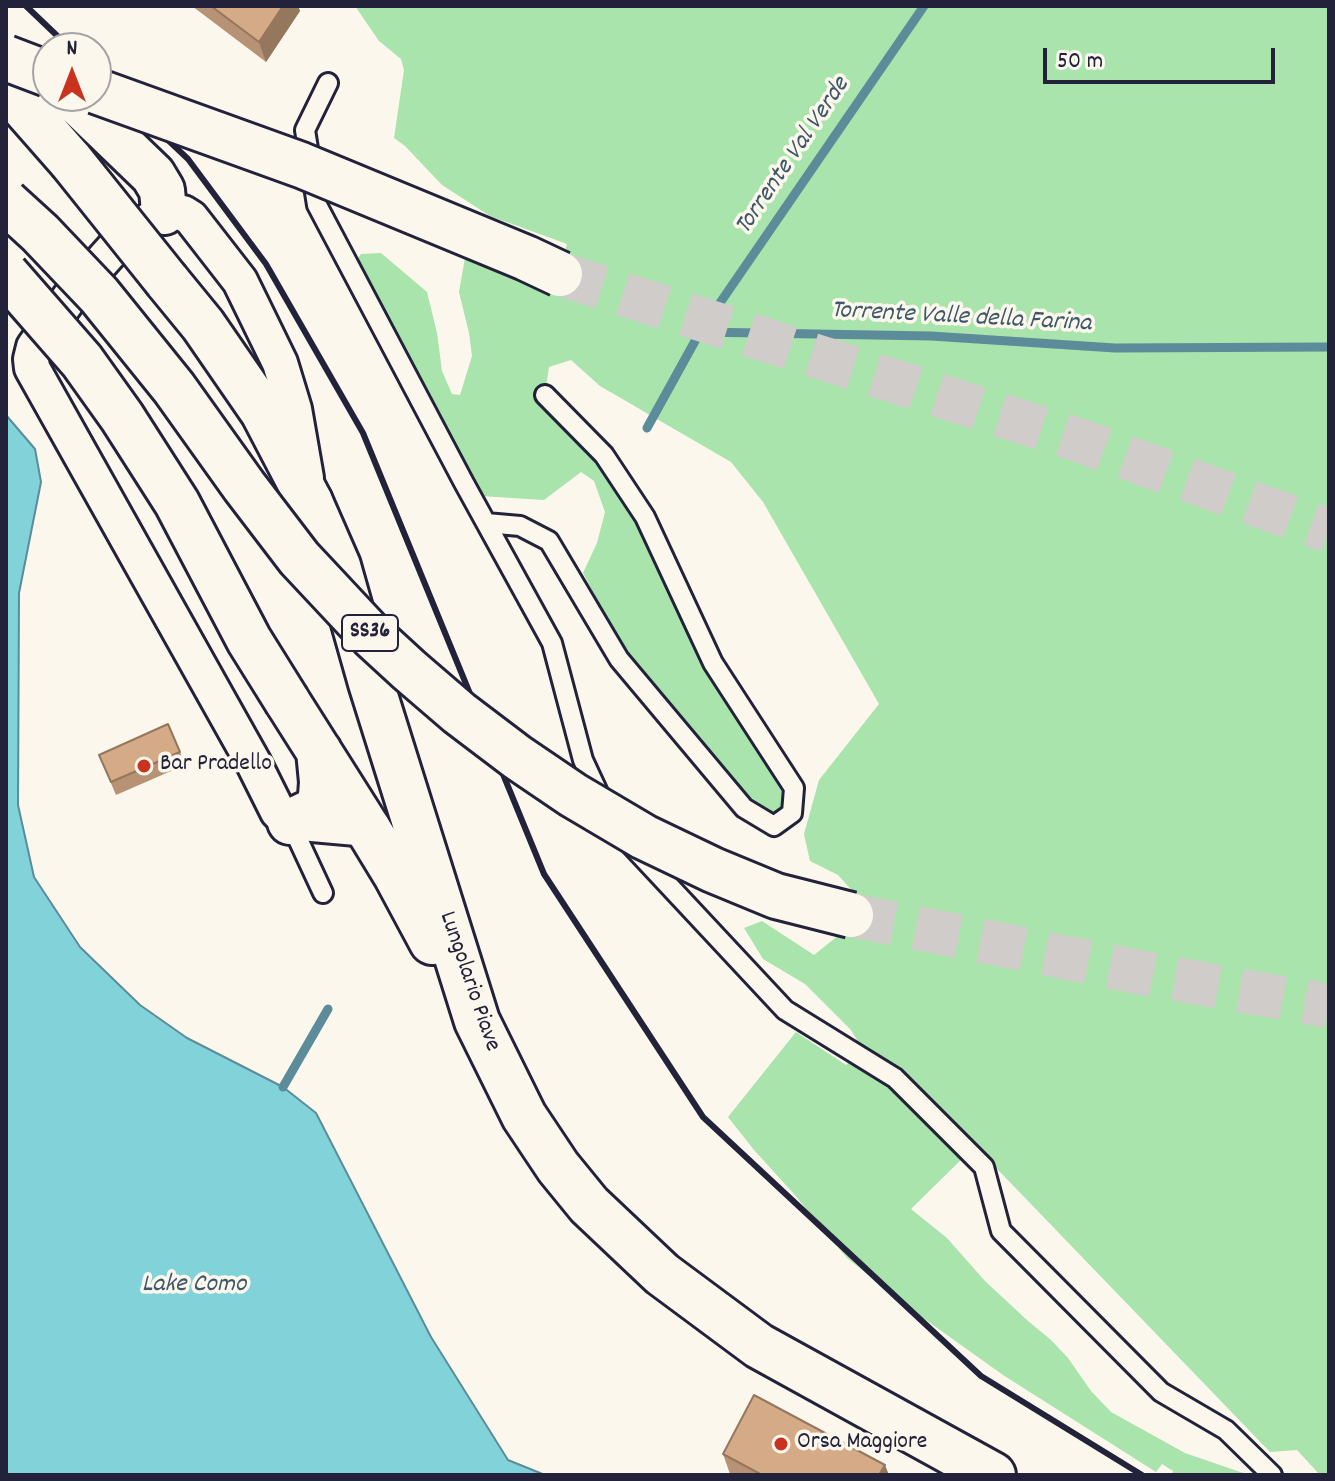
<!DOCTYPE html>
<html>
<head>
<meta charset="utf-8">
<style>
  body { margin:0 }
  #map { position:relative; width:1335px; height:1481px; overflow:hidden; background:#fbf7ec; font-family:Dekko,sans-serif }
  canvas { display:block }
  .frame { position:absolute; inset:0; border:8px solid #22223b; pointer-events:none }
  .north { position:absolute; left:32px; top:32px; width:80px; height:80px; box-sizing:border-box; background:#fbf7ec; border:2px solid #a4a2a5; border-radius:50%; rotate:0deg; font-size:22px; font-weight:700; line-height:32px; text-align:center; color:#22223b }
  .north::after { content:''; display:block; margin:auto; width:28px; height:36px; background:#c8321e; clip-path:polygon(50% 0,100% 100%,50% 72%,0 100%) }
  .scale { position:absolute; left:1043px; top:48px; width:232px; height:36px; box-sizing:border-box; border:4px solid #22223b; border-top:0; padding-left:10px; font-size:24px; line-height:28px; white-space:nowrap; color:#22223b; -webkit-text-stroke:6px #fbf7ec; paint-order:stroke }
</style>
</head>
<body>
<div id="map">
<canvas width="1335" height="1481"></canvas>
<div class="frame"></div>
<div class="north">N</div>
<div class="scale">50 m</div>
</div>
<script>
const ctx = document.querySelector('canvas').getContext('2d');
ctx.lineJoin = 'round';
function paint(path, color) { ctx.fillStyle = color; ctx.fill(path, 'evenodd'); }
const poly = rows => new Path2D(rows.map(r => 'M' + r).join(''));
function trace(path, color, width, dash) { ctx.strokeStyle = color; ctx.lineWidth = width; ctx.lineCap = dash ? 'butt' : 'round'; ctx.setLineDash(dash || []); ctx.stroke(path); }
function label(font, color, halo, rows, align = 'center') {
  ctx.font = font + ' Dekko,sans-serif'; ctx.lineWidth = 7; ctx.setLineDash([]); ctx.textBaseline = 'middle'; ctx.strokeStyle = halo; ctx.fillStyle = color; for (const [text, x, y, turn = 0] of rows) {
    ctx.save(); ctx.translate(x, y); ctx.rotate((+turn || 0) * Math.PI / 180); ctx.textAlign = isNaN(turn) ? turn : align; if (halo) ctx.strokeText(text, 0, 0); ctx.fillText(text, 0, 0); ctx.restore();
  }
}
const green = poly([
  [355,6,1329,6,1329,1475,1320,1475,1297,1450,1270,1452,975,1146,911,1209,947,1238,985,1281,1028,1321,1051,1340,1068,1358,1091,1391,1111,1412,1185,1453,1249,1475,1172,1475,1173,1471,1162,1464,1156,1472,1003,1375,912,1310,847,1258,794,1194,754,1150,728,1117,796,1032,846,1065,863,1050,851,1030,805,984,763,959,744,928,762,921,814,955,844,931,856,895,838,875,810,861,804,834,819,780,879,704,763,502,731,462,600,386,571,360,549,367,546,387,632,507,723,694,779,783,786,804,781,812,774,817,747,800,629,661,583,573,597,543,605,512,594,481,581,472,544,500,481,496,354,264,361,254,381,253,427,292,437,333,442,371,452,394,460,395,472,356,469,333,459,292,466,252,561,264,567,244,490,216,442,185,405,146,394,138,404,70,401,59,379,41]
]);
const water = poly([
  [6,415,35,449,41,482,19,593,18,805,34,877,80,947,140,1005,187,1038,283,1087,316,1113,431,1337,508,1460,545,1475,6,1475,6,415]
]);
const stream = poly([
  [700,332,924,6],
  [647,428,700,332,931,336,1115,348,1329,347],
  [283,1087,328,1009]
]);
const highwayTunnel = poly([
  [560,274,1081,441,1329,531],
  [851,915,1164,977,1329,1006]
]);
const lane = poly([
  [328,83,305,130,317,205,464,483,552,643,583,760,602,801],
  [486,523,520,526,549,541,619,659,744,808,774,826,792,813,794,788,713,663,645,517,604,455,545,395],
  [290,822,323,893],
  [631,845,785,1010,895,1078,984,1167,1001,1231,1161,1392,1226,1430,1272,1475]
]);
const street = poly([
  [306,478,294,409,280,363,240,281,191,218,183,213,174,211,167,211,157,215,122,239,70,297,34,347,31,359,32,368,253,762,278,812,290,822,368,829]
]);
const secondary = poly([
  [310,502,338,566,371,683,477,1021,524,1116,558,1167,589,1205,662,1274,759,1346,993,1475],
  [368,829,396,875,432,942]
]);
const highway = poly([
  [6,87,71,161],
  [71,96,153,175,162,190,164,212],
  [167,281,203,325,263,412,310,502],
  [287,701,368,829],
  [290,822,317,809,321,796,322,782,319,751]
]);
const rail = poly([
  [26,6,70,48],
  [96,72,188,159,266,264,363,433,544,874,703,1117,981,1376,1142,1475]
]);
const highwayBridge = poly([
  [6,58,48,74],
  [96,91,301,165,526,258,560,274],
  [71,161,167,281],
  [6,202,40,233,99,295,174,388,244,486,299,558,372,636,409,670,459,713,517,757,573,795,644,837,713,870,776,896,851,915],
  [6,274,82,361,122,417,177,503,249,640,287,701]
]);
const wall = poly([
  [192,6,298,6,300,11,266,62],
  [180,752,185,765,116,795,99,755],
  [723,1454,889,1475,733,1475,730,1474]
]);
const shadedWall = poly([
  [283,6,298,6,300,11,266,62,259,42],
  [885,1465,889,1475,879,1475]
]);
const building = poly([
  [211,6,283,6,259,42,211,6],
  [168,724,180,752,111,782,99,755,168,724],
  [754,1395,885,1465,879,1475,762,1475,723,1454,754,1395]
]);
const markers = [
  [144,766,8,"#c8321e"],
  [781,1444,8,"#c8321e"]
];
const shields = [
  [370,633,56]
];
const shieldNames = [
  ["SS36",370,633]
];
const poiNames = [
  ["Bar Pradello",160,766],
  ["Orsa Maggiore",797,1444]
];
const streetNames = [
  ["Lungolario Piave",468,982,71]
];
const waterNames = [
  ["Torrente Val Verde",794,157,-56],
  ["Torrente Valle della Farina",961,319,3],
  ["Lake Como",194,1286]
];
paint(green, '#a8e4ab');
paint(water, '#82d3d9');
trace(water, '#5c8c9a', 2);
trace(stream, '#5c8c9a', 9);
trace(highwayTunnel, '#d0ccc9', 44, [44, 22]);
trace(lane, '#22223b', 24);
trace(street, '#22223b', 40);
trace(secondary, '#22223b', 50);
trace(highway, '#22223b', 50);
trace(lane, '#fbf7ec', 18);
trace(street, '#fbf7ec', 34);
trace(secondary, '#fbf7ec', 44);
trace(highway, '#fbf7ec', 44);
trace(rail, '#22223b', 6);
trace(highwayBridge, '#22223b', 50, []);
trace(highwayBridge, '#fbf7ec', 44);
paint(wall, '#b79274');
paint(shadedWall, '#95775e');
paint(building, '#d5aa87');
trace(building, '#95775e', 2);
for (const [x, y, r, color] of markers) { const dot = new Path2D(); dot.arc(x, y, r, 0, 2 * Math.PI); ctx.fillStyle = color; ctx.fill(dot); trace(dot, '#fbf7ec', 3); }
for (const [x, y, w] of shields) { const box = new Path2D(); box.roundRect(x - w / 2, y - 18, w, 36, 6); ctx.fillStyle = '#fbf7ec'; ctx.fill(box); trace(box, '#22223b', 2); }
label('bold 22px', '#22223b', null, shieldNames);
label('24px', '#22223b', '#fbf7ec', poiNames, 'left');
label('24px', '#22223b', '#fbf7ec', streetNames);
label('italic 26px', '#3f576a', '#fbf7ec', waterNames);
</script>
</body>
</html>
